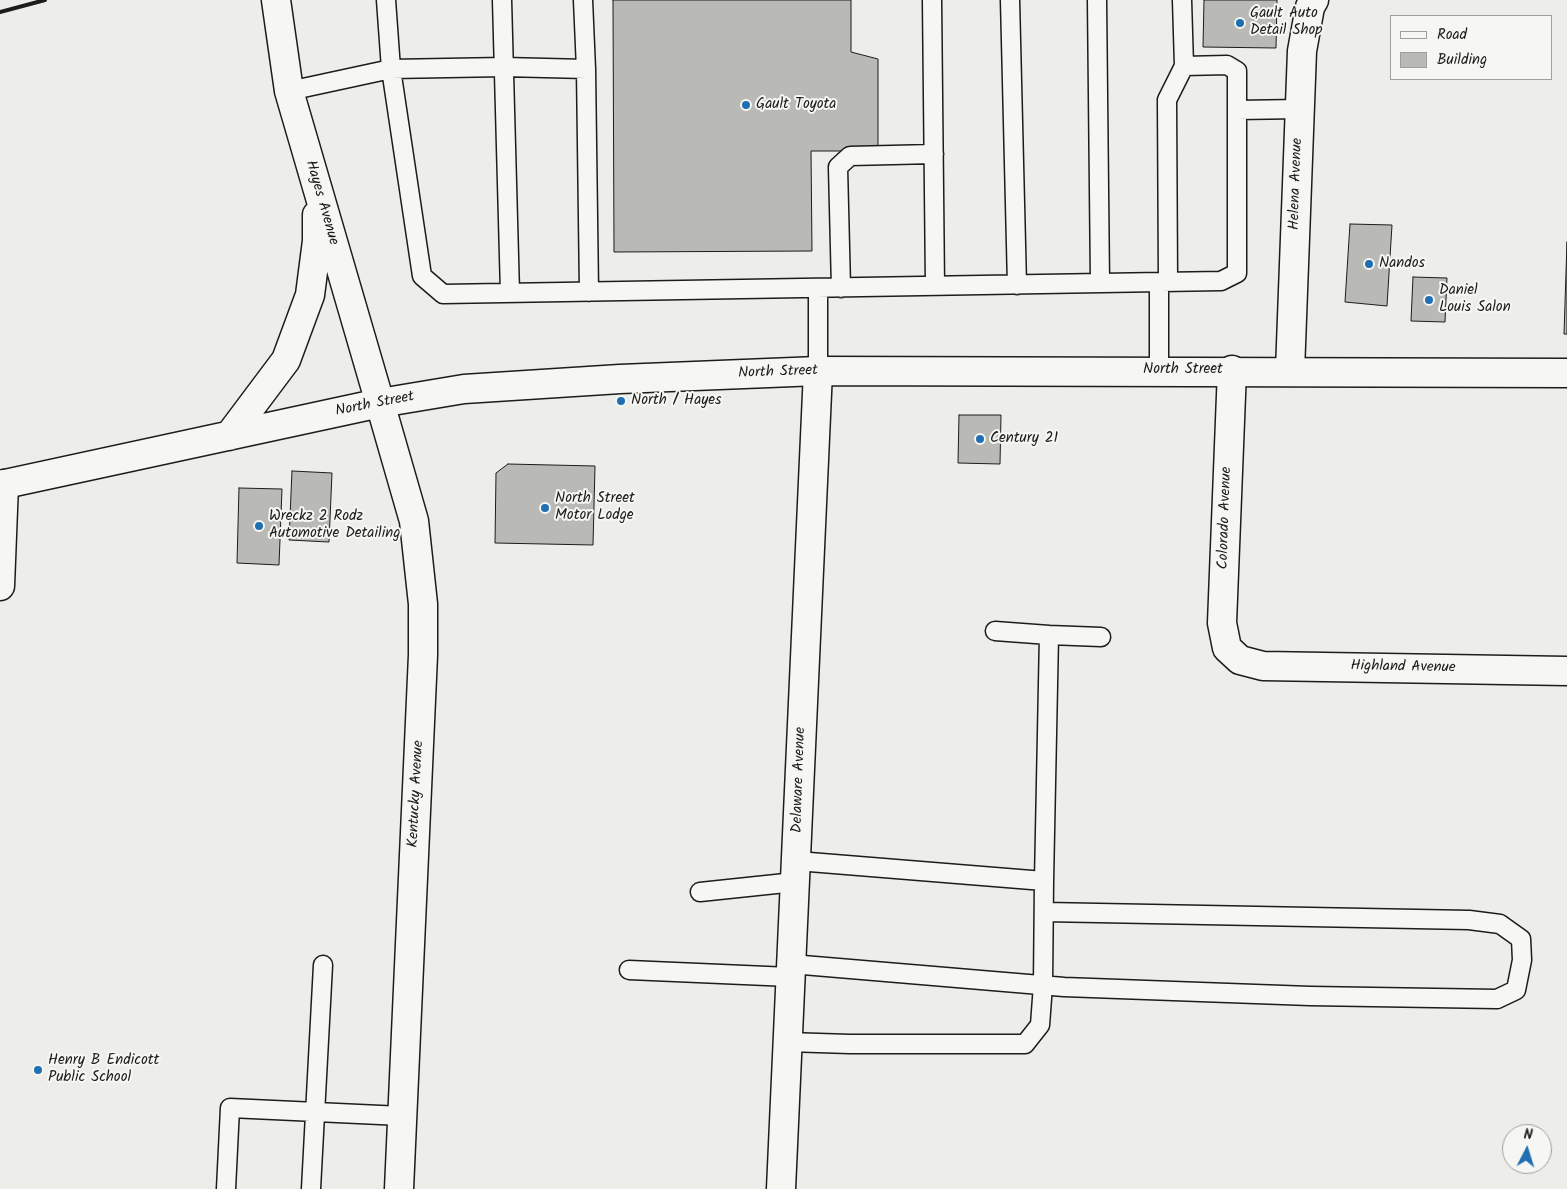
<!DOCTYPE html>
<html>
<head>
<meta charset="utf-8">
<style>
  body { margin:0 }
  #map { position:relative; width:1567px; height:1189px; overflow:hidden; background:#edede9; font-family:Kalam,sans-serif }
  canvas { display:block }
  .legend { position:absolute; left:1390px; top:15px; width:162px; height:65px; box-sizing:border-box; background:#f6f6f2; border:1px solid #9f9f9c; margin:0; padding:6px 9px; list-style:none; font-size:15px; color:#1c1c1c }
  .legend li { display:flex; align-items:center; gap:10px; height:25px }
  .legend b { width:25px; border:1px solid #9f9f9c }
  .north { position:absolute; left:1502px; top:1124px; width:50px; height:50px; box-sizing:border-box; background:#f6f6f2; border:1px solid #9f9f9c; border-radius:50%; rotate:5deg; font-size:14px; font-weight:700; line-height:20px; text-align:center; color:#1c1c1c }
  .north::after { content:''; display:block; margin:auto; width:18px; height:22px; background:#1f6fb2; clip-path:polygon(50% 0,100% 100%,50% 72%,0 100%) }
</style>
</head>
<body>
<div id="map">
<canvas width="1567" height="1189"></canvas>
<ul class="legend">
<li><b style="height:6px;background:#f6f6f2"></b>Road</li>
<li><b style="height:14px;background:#b9b9b6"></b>Building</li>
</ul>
<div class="north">N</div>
</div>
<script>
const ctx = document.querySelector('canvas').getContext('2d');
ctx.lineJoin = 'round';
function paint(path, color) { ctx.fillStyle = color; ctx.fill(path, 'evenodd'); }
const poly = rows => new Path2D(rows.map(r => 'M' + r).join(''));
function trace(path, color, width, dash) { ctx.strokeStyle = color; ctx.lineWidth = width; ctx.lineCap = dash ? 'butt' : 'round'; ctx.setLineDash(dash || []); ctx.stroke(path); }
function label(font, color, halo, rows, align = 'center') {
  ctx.font = font + ' Kalam,sans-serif'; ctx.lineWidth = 4; ctx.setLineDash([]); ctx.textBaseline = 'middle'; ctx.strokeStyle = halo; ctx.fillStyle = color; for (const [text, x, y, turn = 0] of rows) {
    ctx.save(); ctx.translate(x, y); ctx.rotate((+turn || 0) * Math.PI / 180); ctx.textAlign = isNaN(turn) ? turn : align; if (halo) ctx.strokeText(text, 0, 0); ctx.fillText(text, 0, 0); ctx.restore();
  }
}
const building = poly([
  [613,0,851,0,851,52,878,59,878,151,811,151,812,251,614,252,613,0],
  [1204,0,1277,0,1276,48,1203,47,1204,0],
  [1350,224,1392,225,1387,306,1345,302,1350,224],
  [1567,242,1567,334,1564,334,1567,242],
  [1413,277,1447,278,1445,322,1411,321,1413,277],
  [959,415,1001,415,1000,464,958,463,959,415],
  [508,464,595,466,593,545,495,543,496,473,508,464],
  [292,471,332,473,329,542,289,540,292,471],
  [239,488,282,489,279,565,237,563,239,488]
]);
const lane = poly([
  [502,0,510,293],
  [583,0,586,69,504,67,391,69,422,276,443,294,1221,281,1237,273,1237,71,1227,65,1184,66,1182,0],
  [932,0,935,286],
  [1010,0,1017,285],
  [1097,0,1100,283],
  [586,69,589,292],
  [289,91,391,69,386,0],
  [1237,110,1300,109],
  [1159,282,1159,370],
  [1168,282,1167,100,1184,66],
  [841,288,838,167,850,156,934,154],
  [818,371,818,288],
  [995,631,1049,635,1044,881],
  [1049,635,1101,637],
  [700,892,795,882],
  [791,964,1064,987,1310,996,1497,999,1516,990,1522,960,1521,939,1500,924,1469,920,1045,912],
  [629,970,790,977],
  [787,1042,850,1044,1025,1044,1040,1025,1043,985,1044,881,797,861],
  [226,1189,230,1108,402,1116],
  [311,1189,323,965]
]);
const street = poly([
  [1232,370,1222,623,1227,648,1240,660,1263,666,1567,671],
  [1290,371,1302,51,1310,7,1314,0],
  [380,403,414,521,423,604,423,655,399,1189],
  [0,586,4,484],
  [781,1189,818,371]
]);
const secondary = poly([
  [276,0,289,91,380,403],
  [229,436,286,360,310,295,317,241,317,215],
  [0,485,380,403,464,389,620,379,818,371,1567,373]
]);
const rail = poly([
  [0,12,45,0]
]);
const markers = [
  [1240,23,5,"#1f6fb2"],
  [746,105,5,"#1f6fb2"],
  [1369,264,5,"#1f6fb2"],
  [1429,300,5,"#1f6fb2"],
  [621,401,5,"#1f6fb2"],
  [980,439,5,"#1f6fb2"],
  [545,508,5,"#1f6fb2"],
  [259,526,5,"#1f6fb2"],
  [38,1070,5,"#1f6fb2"]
];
const poiNames = [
  ["Gault Auto",1250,14],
  ["Detail Shop",1250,31],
  ["Gault Toyota",756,105],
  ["Nandos",1379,264],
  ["Daniel",1439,291],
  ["Louis Salon",1439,308],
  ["North / Hayes",631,401],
  ["Century 21",990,439],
  ["North Street",555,499],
  ["Motor Lodge",555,516],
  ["Wreckz 2 Rodz",269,517],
  ["Automotive Detailing",269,534],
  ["Henry B Endicott",48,1061],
  ["Public School",48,1078]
];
const streetNames = [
  ["Helena Avenue",1297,184,-88],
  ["Hayes Avenue",321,203,74],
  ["North Street",1183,370],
  ["North Street",778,373,-2],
  ["North Street",375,405,-11],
  ["Colorado Avenue",1226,518,-88],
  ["Highland Avenue",1403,668,1],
  ["Delaware Avenue",800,780,-88],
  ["Kentucky Avenue",417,794,-87]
];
paint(building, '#b9b9b6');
trace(building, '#1c1c1c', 1);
trace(lane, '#1c1c1c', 21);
trace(street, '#1c1c1c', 31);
trace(secondary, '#1c1c1c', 31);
trace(lane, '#f6f6f2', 18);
trace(street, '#f6f6f2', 28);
trace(secondary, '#f6f6f2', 28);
trace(rail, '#1c1c1c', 4);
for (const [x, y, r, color] of markers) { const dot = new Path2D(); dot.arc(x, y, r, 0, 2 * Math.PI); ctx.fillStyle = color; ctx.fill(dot); trace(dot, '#f6f6f2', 2); }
label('15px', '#1c1c1c', '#f6f6f2', poiNames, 'left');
label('15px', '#1c1c1c', '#f6f6f2', streetNames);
</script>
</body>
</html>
